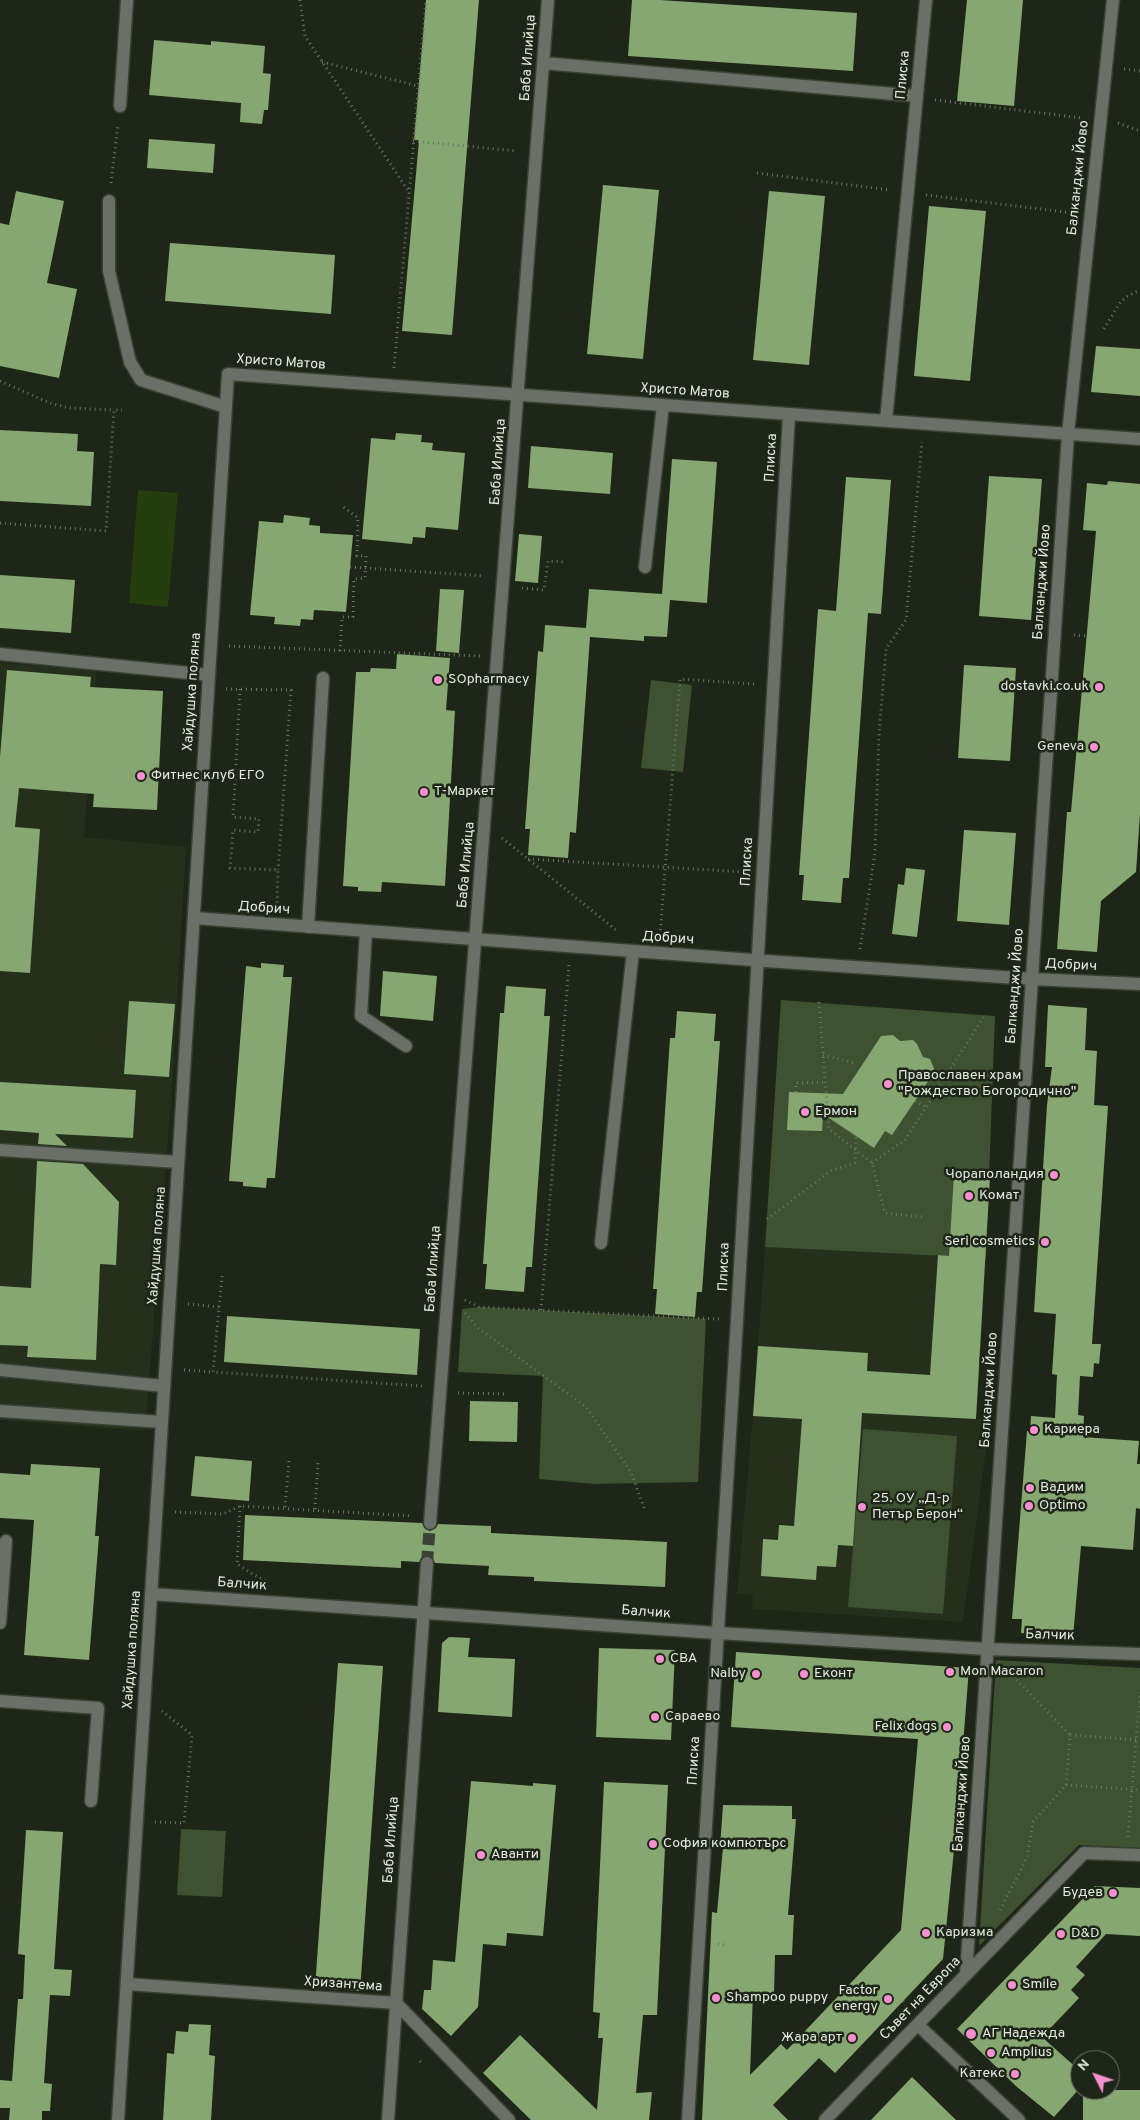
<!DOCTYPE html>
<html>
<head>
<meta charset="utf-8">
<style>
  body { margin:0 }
  #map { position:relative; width:1140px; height:2120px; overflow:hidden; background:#1d2617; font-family:Overpass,sans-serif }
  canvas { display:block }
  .north { position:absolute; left:1070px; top:2050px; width:50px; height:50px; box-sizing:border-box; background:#1d2617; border:1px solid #6c7467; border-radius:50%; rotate:311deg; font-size:14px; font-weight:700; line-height:20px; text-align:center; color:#e3e9df }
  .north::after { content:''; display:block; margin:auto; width:18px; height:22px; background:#f690cf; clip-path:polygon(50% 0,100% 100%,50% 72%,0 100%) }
</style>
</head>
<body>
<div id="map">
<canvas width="1140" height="2120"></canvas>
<div class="north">N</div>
</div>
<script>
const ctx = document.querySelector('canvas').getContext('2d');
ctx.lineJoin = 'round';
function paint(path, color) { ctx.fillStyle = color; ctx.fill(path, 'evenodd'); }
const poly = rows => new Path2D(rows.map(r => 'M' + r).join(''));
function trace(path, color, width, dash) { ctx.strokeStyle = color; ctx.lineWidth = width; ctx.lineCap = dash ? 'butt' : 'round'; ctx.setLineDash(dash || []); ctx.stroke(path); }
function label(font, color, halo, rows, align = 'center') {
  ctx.font = font + ' Overpass,sans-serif'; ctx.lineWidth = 5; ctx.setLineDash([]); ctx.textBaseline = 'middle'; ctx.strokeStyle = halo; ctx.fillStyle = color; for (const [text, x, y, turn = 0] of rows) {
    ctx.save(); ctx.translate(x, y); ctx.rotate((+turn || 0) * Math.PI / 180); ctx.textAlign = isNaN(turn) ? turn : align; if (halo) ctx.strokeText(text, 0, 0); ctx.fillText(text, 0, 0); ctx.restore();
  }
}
const built = poly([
  [0,663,97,669,84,837,186,847,172,1088,145,1431,0,1420],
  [765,1247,986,1258,976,1419,990,1420,963,1622,752,1609,753,1595,737,1594,753,1416]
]);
const green = poly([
  [651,680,692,685,683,772,641,768],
  [781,1000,995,1016,986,1258,765,1247],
  [479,1307,706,1319,698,1482,595,1484,539,1479,543,1376,458,1372,462,1309],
  [863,1429,957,1436,943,1614,848,1607],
  [996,1660,1140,1668,1140,1848,1079,1845,979,1946],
  [181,1829,226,1831,222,1897,177,1895]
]);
const water = poly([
  [138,490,178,493,168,607,129,603]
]);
const building = poly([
  [426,0,479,0,452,335,402,331,419,140,414,140],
  [632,0,660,0,857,13,853,71,628,56],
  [967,0,1023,0,1014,106,957,101],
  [154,40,211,45,211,41,265,46,263,73,271,74,268,110,264,110,262,124,240,122,241,103,149,95],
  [149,139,215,144,213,173,147,168],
  [603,185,659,190,643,359,587,354],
  [16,191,64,201,47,283,77,289,59,378,0,366,0,223,9,225],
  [769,191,825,196,809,365,753,360],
  [929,206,986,211,970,381,914,376],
  [170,243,335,255,331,314,165,301],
  [1096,346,1140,349,1140,396,1091,392],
  [0,430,78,434,77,451,94,452,91,506,0,501],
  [396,433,422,435,421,442,433,443,432,450,465,453,458,530,426,527,425,538,413,537,412,544,362,539,371,438,395,440],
  [531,446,613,453,610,494,528,488],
  [672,459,717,462,707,603,670,600,667,637,644,636,644,641,590,637,576,833,570,832,568,858,528,855,530,829,525,829,538,651,543,652,545,625,586,628,589,589,662,594],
  [989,476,1042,479,1031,620,979,616],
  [846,477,891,480,881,614,868,613,849,878,843,878,841,903,802,900,804,875,799,875,818,609,836,611],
  [1108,481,1140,484,1140,814,1136,872,1101,901,1097,952,1057,949,1067,812,1071,812,1096,531,1083,530,1087,483,1107,485],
  [284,515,310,518,309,525,320,526,320,533,353,535,346,612,314,610,313,620,301,619,300,626,274,624,275,617,250,615,259,521,283,523],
  [519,534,542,536,538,583,515,581],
  [0,575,75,580,71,633,0,628],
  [440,589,464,590,459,653,436,651],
  [397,654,450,658,446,710,455,711,445,886,382,882,381,892,358,891,358,887,343,886,356,672,370,672,371,668,396,669],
  [964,665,1016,668,1010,761,958,758],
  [7,670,91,677,90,687,163,691,157,810,93,807,94,794,19,788,15,827,40,829,30,973,0,971,0,757],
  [964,830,1016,833,1009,925,957,921],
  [906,868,925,870,917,937,892,934,898,884,904,885],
  [261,963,284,965,283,977,292,977,275,1178,267,1178,266,1188,243,1186,243,1182,229,1181,246,966,261,968],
  [383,971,437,976,433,1021,380,1016],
  [506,986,546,989,544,1016,550,1016,532,1267,526,1267,524,1292,485,1289,487,1264,483,1264,500,1013,504,1013],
  [129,1001,175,1004,169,1077,124,1074],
  [1048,1005,1087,1008,1085,1050,1097,1051,1094,1105,1108,1106,1092,1344,1101,1344,1099,1364,1094,1363,1093,1377,1080,1376,1078,1415,1084,1416,1083,1437,1139,1441,1137,1464,1140,1464,1140,1509,1136,1508,1133,1550,1081,1546,1073,1637,1021,1633,1022,1619,1012,1619,1027,1431,1030,1432,1031,1416,1055,1418,1057,1375,1052,1374,1056,1314,1034,1312,1047,1105,1052,1067,1045,1067],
  [677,1011,716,1014,714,1041,720,1041,702,1292,697,1292,695,1317,655,1314,657,1289,653,1289,670,1038,675,1038],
  [893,1035,900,1041,913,1040,917,1044,923,1057,930,1059,935,1071,892,1135,885,1131,874,1148,823,1114,822,1131,787,1130,789,1092,843,1094,881,1036],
  [0,1082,136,1090,133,1138,55,1134,67,1146,38,1144,39,1133,0,1130],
  [37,1161,83,1164,119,1202,116,1265,100,1264,96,1360,27,1357,28,1346,0,1345,0,1286,31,1288],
  [954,1174,990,1176,976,1419,862,1413,853,1546,838,1545,836,1567,817,1566,816,1580,761,1576,763,1539,778,1540,779,1525,794,1526,802,1419,753,1416,758,1346,868,1353,867,1371,930,1375,938,1255,949,1256],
  [227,1316,420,1329,417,1375,224,1362],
  [470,1401,518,1402,517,1442,469,1441],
  [195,1456,252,1461,249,1501,191,1496],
  [31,1464,100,1468,95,1536,99,1536,89,1660,24,1655,34,1520,0,1518,0,1473,30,1475],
  [245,1515,422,1523,425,1529,430,1531,436,1528,438,1524,491,1526,491,1533,667,1542,665,1587,534,1581,534,1577,488,1575,489,1566,435,1563,432,1557,427,1555,421,1558,419,1562,401,1561,401,1568,243,1560],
  [449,1637,470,1638,468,1657,515,1659,512,1717,438,1712,442,1643],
  [599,1648,675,1650,671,1740,596,1737],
  [736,1652,969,1668,958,1810,943,1959,835,2073,819,2058,773,2105,788,2120,702,2120,712,1912,717,1913,723,1847,720,1847,723,1805,792,1806,792,1819,796,1819,788,1915,794,1915,792,1955,775,1955,774,1993,753,1993,750,2075,781,2044,787,2050,901,1930,918,1739,731,1727],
  [338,1663,383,1666,360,1991,315,1988],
  [471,1781,533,1786,533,1783,556,1785,543,1936,507,1933,506,1946,483,1944,478,2007,451,2036,422,2009,424,1990,431,1990,433,1960,455,1962],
  [604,1782,668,1785,657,2015,643,2015,636,2093,652,2092,649,2120,531,2120,483,2073,520,2035,597,2110,603,2038,598,2038,600,2013,593,2012],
  [26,1830,63,1832,54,1969,72,1970,70,1996,50,1995,44,2083,52,2084,50,2111,42,2111,42,2120,9,2120,10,2108,0,2108,0,2080,12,2081,18,1999,23,1999,25,1955,18,1954],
  [1095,1886,1140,1888,1140,1936,1106,1934,1076,1967,1085,1975,1071,1990,1079,1998,1042,2037,1080,2071,1080,2088,1054,2117,1017,2087,957,2029],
  [189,2024,211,2025,209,2055,215,2056,211,2120,163,2120,167,2053,174,2054,176,2031,188,2032],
  [912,2077,956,2120,871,2120],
  [1083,2090,1140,2090,1140,2120,1083,2120]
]);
const minorTunnel = poly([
  [427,1563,430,1523]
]);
const path = poly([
  [300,0,305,36,409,192],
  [322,62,418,86],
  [1124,69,1140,71],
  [935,100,1082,118],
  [1118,123,1140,131],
  [413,141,517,151],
  [757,173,890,190],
  [111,183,118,124],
  [926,195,1073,213],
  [1104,329,1119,304,1126,297,1140,290],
  [394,368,426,0],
  [0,381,50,403,69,408,114,410],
  [0,523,106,531,114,410,122,410],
  [350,567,484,576],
  [522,588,544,590,548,561,564,562],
  [1074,635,1087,636],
  [229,646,480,656],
  [340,651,342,617,353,617,354,579,365,578,366,556,357,556,358,518,341,505],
  [226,689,291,690,278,870],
  [240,689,233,817,259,819,258,832,233,830,230,868,278,870,277,905],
  [502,838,616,930],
  [528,859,744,872],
  [660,935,680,679,754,684],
  [860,949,875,853,879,735,886,649,906,620,922,442],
  [819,1002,829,1129,872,1163,885,1213,924,1217],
  [823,1055,855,1063],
  [796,1092,796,1083,826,1082],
  [915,1101,926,1107],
  [872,1163,905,1140,985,1015],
  [767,1219,832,1170,855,1163,856,1135],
  [222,1276,213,1372,422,1386],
  [465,1300,479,1307,719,1319],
  [188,1304,219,1307],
  [541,1310,569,964],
  [465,1313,478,1328,586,1407,631,1472,644,1508],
  [184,1370,213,1372],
  [458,1393,507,1394],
  [240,1506,237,1564,254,1575,268,1582],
  [285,1507,289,1461],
  [315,1509,318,1462],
  [175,1512,223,1514,240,1506,412,1516],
  [1006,1669,1070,1735],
  [1066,1785,1140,1790],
  [155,1822,184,1823,192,1735,162,1711],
  [1128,1837,1140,1692],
  [1000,1910,1027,1858,1033,1822,1066,1785,1070,1735,1140,1740],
  [718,1944,725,1945],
  [903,2001,908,2009],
  [420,2061,422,2064]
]);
const minor = poly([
  [543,63,917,96],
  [120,106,127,0],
  [109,201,109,271,130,362,141,380,226,407],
  [886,421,926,0],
  [645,567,663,405],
  [0,654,209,675],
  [194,918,766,961,1032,979,1140,984],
  [308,927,323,678],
  [366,931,361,1016,406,1046],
  [0,1150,178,1162],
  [601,1243,633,951],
  [0,1370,164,1386],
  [0,1411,162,1422],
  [430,1523,548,0],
  [151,1594,717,1633,987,1649,1140,1654],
  [0,1623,6,1541],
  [0,1701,98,1708,91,1801],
  [966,1975,1068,434,1113,0],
  [127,1984,396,2003,509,2120],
  [918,2025,1019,2120],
  [118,2120,228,374,1140,439],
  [388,2120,427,1563],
  [688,2120,737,1320,789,415],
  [825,2120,1084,1853,1140,1855]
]);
const markers = [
  [438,680,5,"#f690cf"],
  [1099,687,5,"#f690cf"],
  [1094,747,5,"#f690cf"],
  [141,776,5,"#f690cf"],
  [424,792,5,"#f690cf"],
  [888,1084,5,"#f690cf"],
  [805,1112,5,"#f690cf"],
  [1054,1175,5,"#f690cf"],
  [969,1196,5,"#f690cf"],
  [1045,1242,5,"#f690cf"],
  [1034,1430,5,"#f690cf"],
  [1030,1488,5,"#f690cf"],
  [1029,1506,5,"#f690cf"],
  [862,1507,5,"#f690cf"],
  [660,1659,5,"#f690cf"],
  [950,1672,5,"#f690cf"],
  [756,1674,5,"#f690cf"],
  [804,1674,5,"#f690cf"],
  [655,1717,5,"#f690cf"],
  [947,1727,5,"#f690cf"],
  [653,1844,5,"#f690cf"],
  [481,1855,5,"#f690cf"],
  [1113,1893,5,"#f690cf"],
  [926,1933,5,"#f690cf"],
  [1061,1934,5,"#f690cf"],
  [1012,1985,5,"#f690cf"],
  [716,1998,5,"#f690cf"],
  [888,1999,5,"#f690cf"],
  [971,2034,6,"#f690cf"],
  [852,2038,5,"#f690cf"],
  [991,2053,5,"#f690cf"],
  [1015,2074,5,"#f690cf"]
];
const streetNames = [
  ["Баба Илийца",529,58,-86],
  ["Плиска",904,75,-85],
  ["Балканджи Йово",1079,178,-84],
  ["Христо Матов",281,363,4],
  ["Христо Матов",685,392,4],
  ["Плиска",772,458,-87],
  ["Баба Илийца",499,462,-86],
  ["Балканджи Йово",1043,582,-86],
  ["Хайдушка поляна",193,692,-86],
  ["Плиска",748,862,-87],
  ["Баба Илийца",467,865,-85],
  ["Добрич",264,909,4],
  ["Добрич",668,939,4],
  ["Добрич",1071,966,3],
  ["Балканджи Йово",1016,986,-86],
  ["Хайдушка поляна",158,1246,-86],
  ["Плиска",725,1267,-88],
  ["Баба Илийца",434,1269,-86],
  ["Балканджи Йово",990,1390,-86],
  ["Балчик",242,1585,4],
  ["Балчик",646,1613,4],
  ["Балчик",1050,1636,2],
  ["Хайдушка поляна",133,1650,-86],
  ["Плиска",695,1761,-87],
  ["Балканджи Йово",963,1794,-86],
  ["Баба Илийца",392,1840,-86],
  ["Хризантема",343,1985,4],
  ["Съвет на Европа",921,1999,-46]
];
const poiNames = [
  ["SOpharmacy",448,680],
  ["dostavki.co.uk",1089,687,"right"],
  ["Geneva",1084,747,"right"],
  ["Фитнес клуб ЕГО",151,776],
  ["Т-Маркет",434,792],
  ["Православен храм",898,1076],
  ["\"Рождество Богородично\"",898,1092],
  ["Ермон",815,1112],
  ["Чораполандия",1044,1175,"right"],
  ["Комат",979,1196],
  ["Seri cosmetics",1035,1242,"right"],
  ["Кариера",1044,1430],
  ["Вадим",1040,1488],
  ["25. ОУ „Д-р",872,1499],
  ["Петър Берон“",872,1515],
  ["Optimo",1039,1506],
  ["CBA",670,1659],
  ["Mon Macaron",960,1672],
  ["Nalby",746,1674,"right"],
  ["Еконт",814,1674],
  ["Сараево",665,1717],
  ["Felix dogs",937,1727,"right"],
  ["София компютърс",663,1844],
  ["Аванти",491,1855],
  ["Будев",1103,1893,"right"],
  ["Каризма",936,1933],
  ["D&D",1071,1934],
  ["Smile",1022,1985],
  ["Factor",878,1991,"right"],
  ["energy",878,2007,"right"],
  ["Shampoo puppy",726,1998],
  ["АГ Надежда",982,2034],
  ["Жара арт",842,2038,"right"],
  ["Amplius",1001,2053],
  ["Катекс",1005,2074,"right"]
];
paint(built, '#24301c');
paint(green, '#3e5131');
paint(water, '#243e0d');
paint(building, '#86a672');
trace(minorTunnel, '#3b4335', 12, [12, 6]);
trace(minor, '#394133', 15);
trace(path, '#6d7568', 3, [1, 4]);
trace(minor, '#6a6f67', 12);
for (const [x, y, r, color] of markers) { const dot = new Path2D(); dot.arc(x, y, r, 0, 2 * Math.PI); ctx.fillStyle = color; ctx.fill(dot); trace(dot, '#1d2617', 2); }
label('14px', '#e3e9df', '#1d2617', streetNames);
label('14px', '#e3e9df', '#1d2617', poiNames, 'left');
</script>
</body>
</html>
